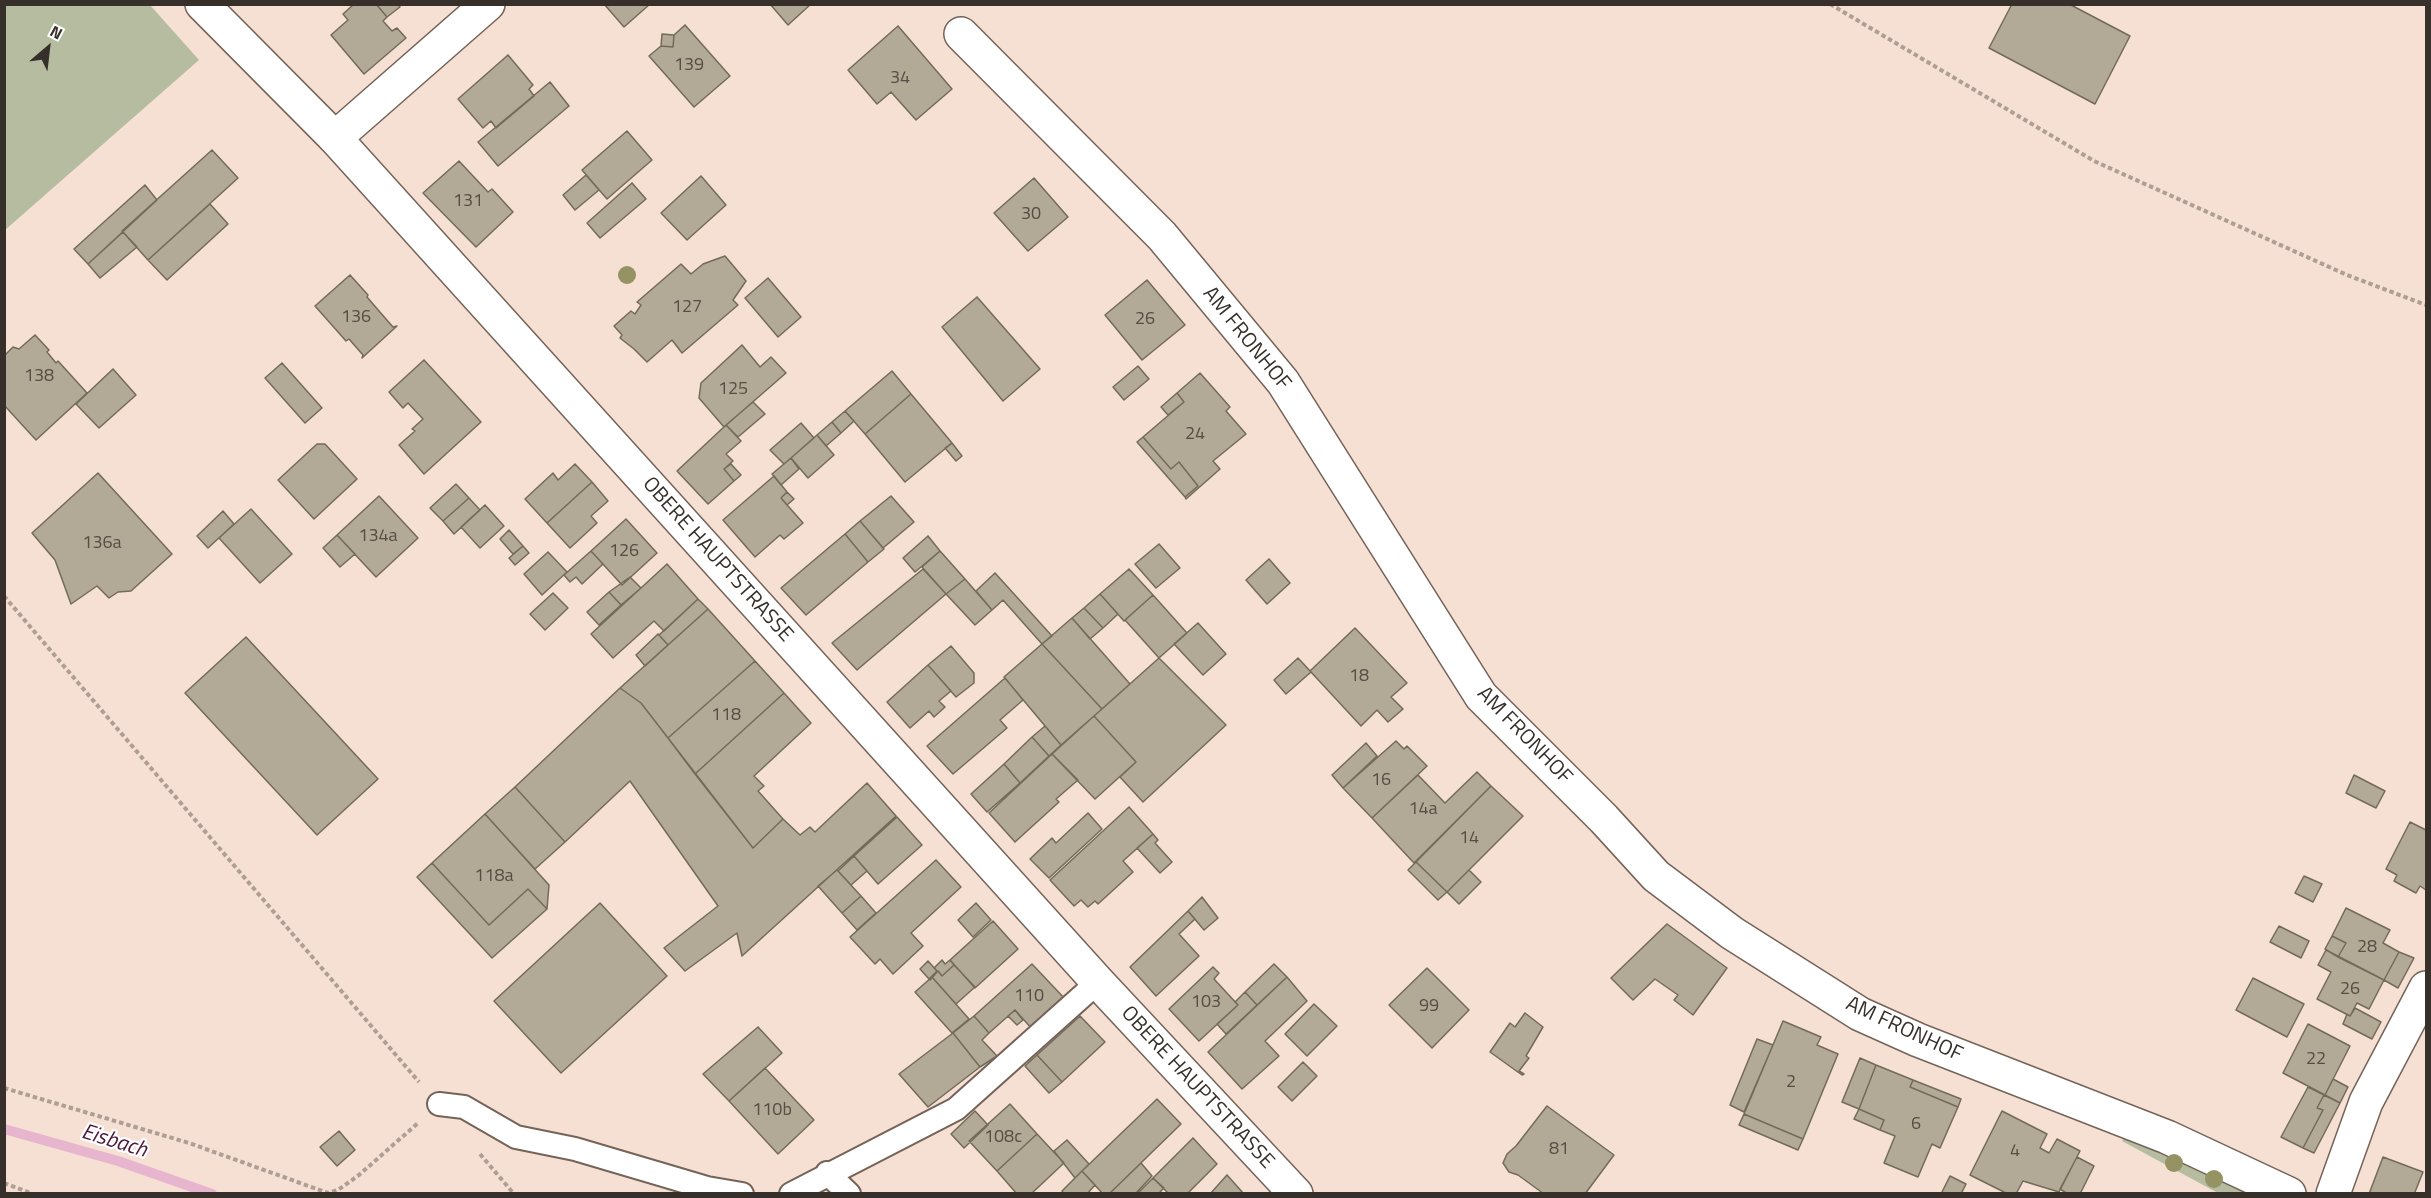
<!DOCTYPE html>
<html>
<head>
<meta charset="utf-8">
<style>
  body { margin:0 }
  #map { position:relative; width:2431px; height:1198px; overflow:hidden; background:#f5e0d3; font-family:"Titillium Web",sans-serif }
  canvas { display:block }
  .frame { position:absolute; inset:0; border:6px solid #372f2a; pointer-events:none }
  .north { position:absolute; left:18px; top:18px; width:60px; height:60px; -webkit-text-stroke:4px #fff; paint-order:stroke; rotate:28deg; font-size:16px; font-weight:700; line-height:24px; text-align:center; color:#372f2a }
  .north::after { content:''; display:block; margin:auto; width:21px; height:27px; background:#372f2a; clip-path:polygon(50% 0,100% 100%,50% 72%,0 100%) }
</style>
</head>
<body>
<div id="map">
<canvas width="2431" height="1198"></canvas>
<div class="frame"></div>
<div class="north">N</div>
</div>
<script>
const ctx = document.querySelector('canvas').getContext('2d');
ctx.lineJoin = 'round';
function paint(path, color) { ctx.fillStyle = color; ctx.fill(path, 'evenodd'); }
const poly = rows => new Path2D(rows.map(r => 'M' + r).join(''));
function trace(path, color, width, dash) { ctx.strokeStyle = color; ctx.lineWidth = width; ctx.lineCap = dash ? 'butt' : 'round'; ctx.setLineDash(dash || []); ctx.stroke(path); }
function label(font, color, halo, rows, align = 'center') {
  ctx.font = font + ' "Titillium Web",sans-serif'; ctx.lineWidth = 4.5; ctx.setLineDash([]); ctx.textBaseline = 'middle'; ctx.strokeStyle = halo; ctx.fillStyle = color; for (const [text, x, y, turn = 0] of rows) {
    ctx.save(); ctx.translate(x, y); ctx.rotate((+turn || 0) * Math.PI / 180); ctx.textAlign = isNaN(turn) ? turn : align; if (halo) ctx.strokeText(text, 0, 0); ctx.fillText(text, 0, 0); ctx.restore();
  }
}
const green = poly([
  [5,4,150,5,199,60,5,230],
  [2124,1138,2166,1154,2262,1193,2218,1193,2122,1141]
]);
const stream = poly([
  [4,1129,118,1161,212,1194]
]);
const building = poly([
  [354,4,376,4,387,17,383,21,392,31,397,28,406,38,364,74,331,35,348,20,343,14,354,4],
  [376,4,398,4,400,7,387,17,376,4],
  [604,4,650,4,624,27,604,4],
  [770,4,811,4,788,25,770,4],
  [2012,4,2069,4,2130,36,2095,104,1989,48,2012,4],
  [685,25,730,76,694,107,649,56,661,46,673,47,674,35,685,25],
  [898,26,952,89,916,120,891,92,877,104,848,70,898,26],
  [662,34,674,35,673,47,661,46,662,34],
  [508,55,533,85,529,89,534,96,496,128,491,121,483,128,458,99,508,55],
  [550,82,569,106,498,166,478,142,550,82],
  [627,131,652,160,607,199,582,170,627,131],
  [212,150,238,178,148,260,122,231,212,150],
  [459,161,488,192,492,189,513,212,476,247,423,193,459,161],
  [586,175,599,190,575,210,563,195,586,175],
  [701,176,726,205,687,240,661,213,701,176],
  [1034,178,1068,217,1028,251,994,213,1034,178],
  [632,183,646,199,600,238,587,223,632,183],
  [145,185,157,200,88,264,74,249,145,185],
  [210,204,228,224,167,280,148,260,210,204],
  [123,232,137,247,100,278,88,264,123,232],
  [725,256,746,281,733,300,738,305,682,353,672,340,647,362,634,349,620,338,622,335,614,326,631,311,635,314,641,305,637,302,681,264,691,274,703,264,725,256],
  [350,275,368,295,367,297,379,311,393,327,397,326,362,358,363,355,349,339,346,341,315,306,350,275],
  [768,278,801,317,778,337,745,298,768,278],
  [1147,280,1185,325,1142,360,1105,315,1147,280],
  [977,297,1040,369,1003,401,942,327,977,297],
  [35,335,49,350,47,352,56,363,58,361,87,393,36,440,4,405,5,355,13,347,19,349,35,335],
  [742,345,760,367,771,357,786,373,724,427,699,398,701,383,742,345],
  [424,360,481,422,424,474,399,445,415,431,412,429,423,419,408,403,403,408,389,392,424,360],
  [282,363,322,408,305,423,265,378,282,363],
  [1138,366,1149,379,1124,400,1113,387,1138,366],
  [113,369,136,395,99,428,76,404,113,369],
  [892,371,911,394,865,434,845,411,892,371],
  [1200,373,1230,407,1226,411,1246,434,1213,461,1220,469,1186,499,1185,497,1198,486,1179,462,1171,469,1143,437,1184,402,1177,393,1200,373],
  [1177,393,1184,402,1168,415,1161,407,1177,393],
  [911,394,952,443,905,482,865,434,911,394],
  [753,402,765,414,738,437,726,425,753,402],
  [845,411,854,421,841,433,832,422,845,411],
  [832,422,841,433,826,446,817,435,832,422],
  [801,423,814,438,784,464,770,450,801,423],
  [726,425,741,441,726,454,733,461,724,469,734,481,708,504,677,471,726,425],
  [817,435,834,455,808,478,791,458,817,435],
  [1143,437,1171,469,1179,462,1198,486,1185,497,1137,442,1143,437],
  [952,443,962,456,956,461,945,448,952,443],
  [317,444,325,444,357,479,314,519,278,480,317,444],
  [791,458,799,469,781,485,772,474,791,458],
  [575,464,592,482,547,523,525,499,553,473,558,480,575,464],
  [731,464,741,475,734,481,724,469,731,464],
  [98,473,172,554,131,591,118,592,109,598,97,586,71,604,55,560,32,533,98,473],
  [774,476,787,492,781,498,803,523,784,539,780,535,755,557,723,520,774,476],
  [592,482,608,501,591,516,597,523,570,548,547,523,592,482],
  [456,484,469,498,443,521,430,508,456,484],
  [787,492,794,499,787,505,781,498,787,492],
  [379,496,418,538,376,577,337,535,379,496],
  [891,496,914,522,883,548,860,521,891,496],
  [469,498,480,510,454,534,443,521,469,498],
  [485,505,504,526,480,548,461,527,485,505],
  [251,509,292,554,260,583,219,538,251,509],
  [223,511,234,524,208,548,197,536,223,511],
  [626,519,657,553,622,585,591,551,626,519],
  [860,521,884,549,868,562,845,534,860,521],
  [509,530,523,546,513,554,500,539,509,530],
  [845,534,868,562,806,615,781,588,845,534],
  [337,535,355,554,340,567,323,548,337,535],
  [928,536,940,551,915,572,903,558,928,536],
  [1159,544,1180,568,1156,588,1135,564,1159,544],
  [523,546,529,553,515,565,509,558,523,546],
  [591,551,603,564,582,584,576,577,570,582,564,575,591,551],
  [940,551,965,579,946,594,922,567,940,551],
  [548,552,567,572,542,595,524,574,548,552],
  [1269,559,1290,583,1267,604,1246,580,1269,559],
  [667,564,698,599,664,631,654,621,613,658,591,634,667,564],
  [923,569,946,594,857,670,832,643,923,569],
  [1129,569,1153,595,1124,621,1100,594,1129,569],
  [995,573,1052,636,1042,644,1003,600,992,610,976,591,995,573],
  [630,577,641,588,621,605,609,592,630,577],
  [965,579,992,610,975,625,946,594,965,579],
  [609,592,621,605,599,625,587,612,609,592],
  [553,593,568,608,545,630,530,614,553,593],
  [1100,594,1118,614,1103,628,1084,608,1100,594],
  [1153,595,1187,633,1159,658,1125,620,1153,595],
  [698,599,708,609,668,645,659,635,698,599],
  [1084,608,1103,628,1090,639,1072,618,1084,608],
  [708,609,755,661,668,738,641,703,620,688,708,609],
  [1072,618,1130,684,1102,709,1042,644,1072,618],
  [1198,623,1226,654,1203,675,1174,644,1198,623],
  [1355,628,1407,683,1391,697,1403,709,1388,722,1377,710,1361,726,1310,671,1355,628],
  [658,634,668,645,645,666,636,655,658,634],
  [246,637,378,779,317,835,185,693,246,637],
  [1042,644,1102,709,1061,745,1004,677,1042,644],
  [951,646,974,673,974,683,956,697,928,665,951,646],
  [1159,658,1226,725,1143,802,1120,777,1136,762,1094,716,1159,658],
  [1298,658,1311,672,1286,694,1274,680,1298,658],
  [755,661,784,693,695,774,668,738,755,661],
  [928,665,951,691,939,701,945,707,934,717,929,711,910,728,887,702,928,665],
  [1005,678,1023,700,1000,720,1007,728,953,774,927,746,1005,678],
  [620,688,641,703,753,848,783,819,800,835,810,827,815,832,867,783,896,816,742,956,737,933,685,971,664,948,718,906,630,781,565,842,515,787,620,688],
  [784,693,811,723,754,776,764,786,758,791,783,819,753,848,695,774,784,693],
  [1094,716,1136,762,1095,799,1052,754,1094,716],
  [1045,726,1061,745,1049,756,1032,737,1045,726],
  [1032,737,1049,756,1020,783,1004,764,1032,737],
  [1396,741,1404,749,1407,746,1427,766,1372,818,1343,788,1396,741],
  [1366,743,1377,756,1343,788,1332,775,1366,743],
  [1052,754,1078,780,1056,799,1059,802,1015,842,989,813,1052,754],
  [1004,764,1020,783,987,812,971,794,1004,764],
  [1477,772,1491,786,1414,863,1372,818,1418,775,1445,803,1477,772],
  [2354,775,2385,791,2376,808,2346,793,2354,775],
  [1491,786,1523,816,1447,892,1416,862,1491,786],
  [515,787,565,842,535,869,485,814,515,787],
  [1129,807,1153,834,1123,861,1133,872,1098,904,1095,901,1088,907,1081,900,1074,906,1050,880,1129,807],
  [1088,813,1102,829,1049,878,1030,859,1052,838,1056,843,1088,813],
  [485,814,549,885,547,909,528,889,489,925,432,863,485,814],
  [897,817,922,845,878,884,854,856,897,817],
  [2410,822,2426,830,2426,890,2420,886,2416,893,2394,881,2397,875,2386,869,2410,822],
  [1153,834,1158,840,1155,843,1172,862,1160,873,1137,848,1153,834],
  [854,856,867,871,851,885,838,871,854,856],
  [936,860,961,887,911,933,923,946,893,974,880,959,875,964,850,937,936,860],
  [1416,862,1447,892,1438,900,1408,870,1416,862],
  [432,863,489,925,528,889,547,909,492,958,417,877,432,863],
  [837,870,861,896,842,913,818,886,837,870],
  [1469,870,1481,882,1459,904,1447,892,1469,870],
  [2304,876,2322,884,2313,902,2295,893,2304,876],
  [861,896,876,913,857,930,842,913,861,896],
  [1202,897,1218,918,1204,930,1188,911,1202,897],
  [600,903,667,976,561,1073,494,1001,600,903],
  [976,903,991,920,973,937,958,920,976,903],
  [2346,908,2390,930,2383,943,2399,952,2384,980,2338,957,2346,943,2332,936,2346,908],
  [1188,911,1195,919,1179,934,1199,956,1156,996,1130,967,1188,911],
  [993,921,1018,949,975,988,950,960,993,921],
  [1667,924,1727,968,1693,1015,1674,1000,1678,995,1655,979,1633,1000,1611,978,1667,924],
  [2279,926,2309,941,2301,958,2270,942,2279,926],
  [2332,936,2346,943,2338,957,2325,949,2332,936],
  [2326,950,2384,980,2369,1009,2357,1003,2350,1016,2317,999,2331,972,2318,965,2326,950],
  [2399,952,2414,958,2398,988,2384,980,2399,952],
  [942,960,945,964,950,960,954,965,942,976,938,971,930,980,937,971,934,968,942,960],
  [928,961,937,971,929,979,920,969,928,961],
  [1032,964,1066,1000,1033,1030,1015,1010,989,1033,974,1016,1032,964],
  [1274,964,1287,977,1257,1005,1245,992,1274,964],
  [954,965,975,987,956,1004,932,977,938,971,942,976,954,965],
  [1213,967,1219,973,1214,979,1238,1005,1199,1041,1169,1009,1213,967],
  [1427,968,1469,1010,1432,1048,1389,1005,1427,968],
  [932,977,969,1019,952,1033,915,992,932,977],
  [1287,977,1307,1001,1265,1041,1279,1056,1242,1089,1208,1052,1287,977],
  [2253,978,2304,1004,2287,1037,2236,1010,2253,978],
  [1245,992,1257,1005,1226,1034,1217,1024,1238,1005,1235,1002,1245,992],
  [1314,1004,1337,1026,1307,1056,1285,1034,1314,1004],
  [2355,1008,2381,1022,2372,1039,2343,1024,2347,1014,2350,1016,2355,1008],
  [1015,1010,1023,1020,1017,1025,1008,1016,1015,1010],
  [1525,1013,1543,1027,1526,1056,1529,1058,1519,1071,1524,1074,1522,1075,1490,1052,1510,1023,1515,1027,1525,1013],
  [974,1016,989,1033,982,1040,997,1056,980,1067,953,1033,974,1016],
  [1080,1016,1105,1042,1062,1082,1037,1055,1080,1016],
  [1783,1021,1821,1037,1817,1045,1838,1054,1803,1139,1744,1114,1783,1021],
  [2308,1024,2350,1046,2325,1095,2283,1073,2308,1024],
  [758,1027,782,1053,729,1101,703,1074,758,1027],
  [953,1033,980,1067,928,1107,899,1074,953,1033],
  [1757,1039,1773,1045,1744,1112,1730,1105,1757,1039],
  [1037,1055,1062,1082,1049,1093,1025,1066,1037,1055],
  [1860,1058,1876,1065,1859,1109,1842,1102,1860,1058],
  [1303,1062,1317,1076,1292,1101,1278,1087,1303,1062],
  [1876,1065,1913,1080,1910,1087,1958,1107,1940,1148,1932,1144,1918,1177,1884,1163,1895,1136,1880,1130,1884,1120,1859,1109,1876,1065],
  [765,1068,814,1120,778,1154,729,1101,765,1068],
  [2333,1079,2348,1087,2340,1103,2325,1095,2333,1079],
  [1913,1080,1961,1099,1958,1107,1910,1087,1913,1080],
  [2308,1087,2324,1095,2317,1108,2323,1110,2303,1148,2281,1137,2308,1087],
  [2324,1095,2340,1103,2314,1153,2303,1148,2323,1110,2317,1108,2324,1095],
  [1157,1099,1181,1124,1109,1194,1103,1194,1082,1171,1157,1099],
  [1010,1104,1037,1134,997,1171,969,1141,1010,1104],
  [1547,1106,1614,1155,1585,1194,1544,1194,1518,1175,1509,1172,1503,1163,1507,1154,1516,1146,1547,1106],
  [1859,1109,1884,1120,1880,1130,1854,1119,1859,1109],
  [975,1111,988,1125,964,1148,951,1134,975,1111],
  [2002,1111,2047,1134,2040,1148,2049,1153,2057,1139,2080,1151,2059,1192,2023,1181,2016,1194,2008,1194,1970,1175,2002,1111],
  [1744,1114,1803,1139,1798,1150,1739,1125,1744,1114],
  [339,1131,355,1150,337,1166,320,1147,339,1131],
  [1037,1134,1064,1163,1031,1194,1017,1194,997,1171,1037,1134],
  [1193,1138,1217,1164,1187,1194,1169,1194,1153,1178,1193,1138],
  [1067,1140,1089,1164,1075,1178,1054,1151,1067,1140],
  [2077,1157,2094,1166,2080,1194,2068,1194,2060,1189,2077,1157],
  [2383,1157,2423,1172,2415,1192,2418,1194,2369,1194,2383,1157],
  [1141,1163,1152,1176,1135,1194,1109,1194,1141,1163],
  [1082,1171,1095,1185,1087,1194,1064,1194,1062,1191,1082,1171],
  [1227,1175,1244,1194,1210,1194,1227,1175],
  [1950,1176,1966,1184,1961,1194,1941,1194,1950,1176],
  [1153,1178,1164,1188,1158,1194,1137,1194,1153,1178]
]);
const path = poly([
  [1830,4,2094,161,2347,275,2426,305],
  [4,596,419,1082],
  [4,1088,189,1143,328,1193,338,1190,359,1175,418,1123],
  [480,1154,514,1194],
  [4,1183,33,1194]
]);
const service = poly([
  [439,1104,464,1107,516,1137,575,1149,707,1188,742,1194],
  [827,1173,849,1194],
  [791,1194,956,1109,1098,982]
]);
const minor = poly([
  [961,34,1162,236,1283,382,1481,696,1604,819,1656,876,1732,933,1860,1014,1918,1040,2167,1137,2289,1194],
  [335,138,488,4],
  [2333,1194,2366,1102,2426,988]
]);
const secondary = poly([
  [202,4,335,138,1098,982,1296,1194]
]);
const trees = [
  [627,275],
  [2174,1163],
  [2214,1179]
];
const numberNames = [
  ["139",689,66],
  ["34",900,79],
  ["131",468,202],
  ["30",1031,215],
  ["127",687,308],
  ["136",356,318],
  ["26",1145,320],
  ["138",39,377],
  ["125",733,390],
  ["24",1195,435],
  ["134a",378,537],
  ["136a",102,544],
  ["126",624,552],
  ["18",1359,677],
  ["118",726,716],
  ["16",1381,781],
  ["14a",1423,810],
  ["14",1469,839],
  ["118a",494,877],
  ["28",2367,948],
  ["26",2350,990],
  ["110",1029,997],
  ["103",1206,1003],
  ["99",1429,1007],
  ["22",2316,1060],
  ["2",1791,1083],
  ["110b",772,1111],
  ["6",1916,1125],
  ["108c",1003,1138],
  ["81",1559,1150],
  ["4",2015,1152]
];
const streetNames = [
  ["AM FRONHOF",1246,339,51],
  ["OBERE HAUPTSTRASSE",717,560,48],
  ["AM FRONHOF",1524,736,46],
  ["AM FRONHOF",1904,1030,25],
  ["OBERE HAUPTSTRASSE",1197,1088,47]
];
const waterNames = [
  ["Eisbach",114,1142,17]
];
paint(green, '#b5bca0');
trace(stream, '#e7b6ce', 10);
paint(building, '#b2a996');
trace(building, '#736b59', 1.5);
trace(service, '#756358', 26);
trace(minor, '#756358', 36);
trace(secondary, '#756358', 36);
trace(path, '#ae9e94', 4, [4.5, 3]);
trace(service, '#fff', 22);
trace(minor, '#fff', 33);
trace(secondary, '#fff', 33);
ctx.fillStyle = '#959263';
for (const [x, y] of trees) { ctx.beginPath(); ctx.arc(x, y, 9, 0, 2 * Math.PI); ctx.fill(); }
label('18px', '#564e45', null, numberNames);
label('21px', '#372f2a', '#fff', streetNames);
label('italic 22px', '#4e1637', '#fff', waterNames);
</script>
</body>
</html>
